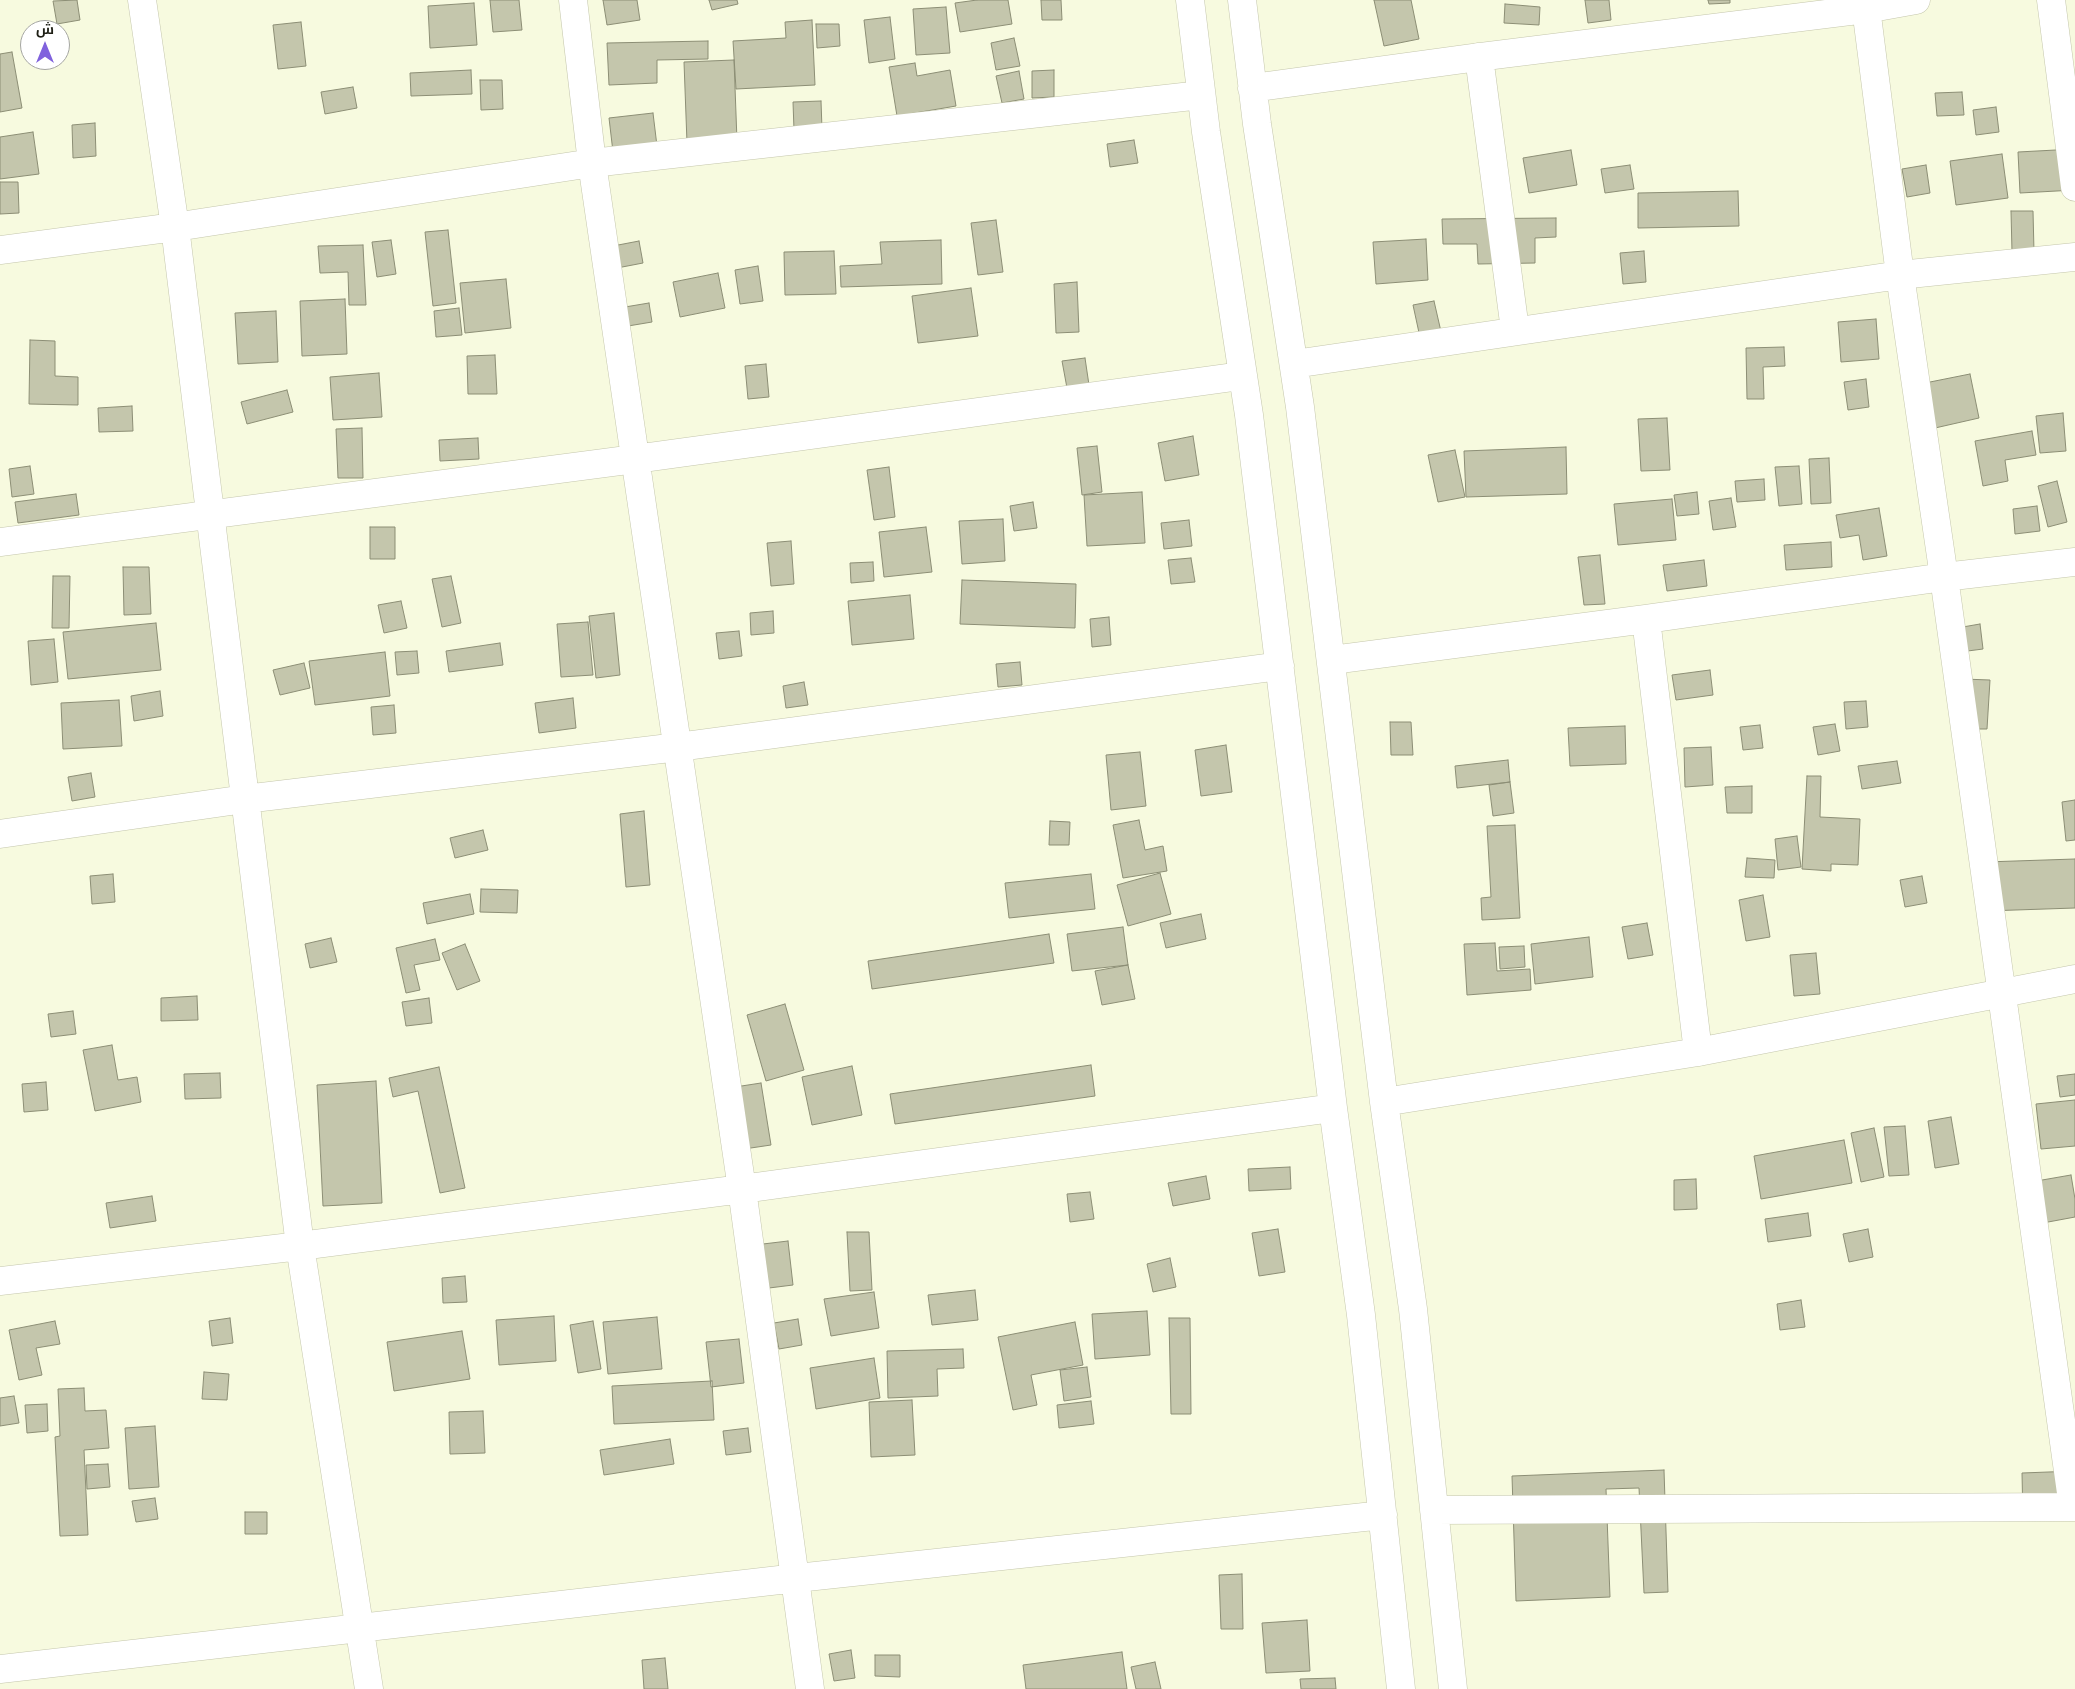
<!DOCTYPE html>
<html>
<head>
<meta charset="utf-8">
<style>
  body { margin:0 }
  #map { position:relative; width:2075px; height:1689px; overflow:hidden; background:#f7fadf; font-family:Overpass,Cairo,sans-serif }
  canvas { display:block }
  .north { position:absolute; left:20px; top:20px; width:50px; height:50px; box-sizing:border-box; background:#fff; border:1px solid #a5a6a2; border-radius:50%; rotate:0deg; font-size:14px; font-weight:700; line-height:20px; text-align:center; color:#1f2016 }
  .north::after { content:''; display:block; margin:auto; width:18px; height:22px; background:#8062dd; clip-path:polygon(50% 0,100% 100%,50% 72%,0 100%) }
</style>
</head>
<body>
<div id="map">
<canvas width="2075" height="1689"></canvas>
<div class="north">ش</div>
</div>
<script>
const ctx = document.querySelector('canvas').getContext('2d');
ctx.lineJoin = 'round';
function paint(path, color) { ctx.fillStyle = color; ctx.fill(path, 'evenodd'); }
const poly = rows => new Path2D(rows.map(r => 'M' + r).join(''));
function trace(path, color, width, dash) { ctx.strokeStyle = color; ctx.lineWidth = width; ctx.lineCap = dash ? 'butt' : 'round'; ctx.setLineDash(dash || []); ctx.stroke(path); }
const building = poly([
  [77,0,80,20,57,24,53,1,77,0],
  [490,0,519,0,522,30,493,32,490,0],
  [603,0,637,0,640,20,607,25,603,0],
  [709,0,737,0,738,4,712,10,709,0],
  [977,0,1008,0,1012,24,960,32,955,3,977,0],
  [1041,0,1061,0,1062,20,1042,20,1041,0],
  [1374,0,1411,0,1419,39,1384,46,1374,0],
  [1585,0,1609,0,1611,20,1588,23,1585,0],
  [1708,0,1730,0,1730,3,1709,4,1708,0],
  [474,3,477,45,430,48,428,6,474,3],
  [1505,4,1540,7,1539,25,1504,23,1505,4],
  [946,7,950,53,916,55,913,9,946,7],
  [890,17,895,59,869,63,864,20,890,17],
  [812,20,815,85,736,89,733,41,786,38,785,22,812,20],
  [301,22,306,66,278,69,273,25,301,22],
  [816,24,839,24,840,46,817,48,816,24],
  [1014,38,1020,66,996,70,991,43,1014,38],
  [708,41,708,59,657,60,657,83,609,85,607,43,708,41],
  [12,52,22,108,0,112,0,54,12,52],
  [734,60,737,141,687,143,684,62,734,60],
  [915,63,917,76,950,70,956,106,897,116,889,67,915,63],
  [471,70,472,94,411,96,410,73,471,70],
  [1054,70,1054,97,1032,98,1032,71,1054,70],
  [1019,71,1024,99,1002,103,996,76,1019,71],
  [480,80,502,80,503,109,481,110,480,80],
  [353,87,357,108,325,114,321,92,353,87],
  [1962,92,1964,115,1937,116,1935,93,1962,92],
  [821,101,822,129,794,130,793,102,821,101],
  [1996,107,1999,132,1976,135,1973,110,1996,107],
  [653,113,657,146,613,152,609,118,653,113],
  [95,123,96,156,73,158,72,125,95,123],
  [33,132,39,174,0,179,0,137,33,132],
  [1134,140,1138,163,1110,167,1107,144,1134,140],
  [2075,149,2075,190,2020,193,2018,152,2075,149],
  [1571,150,1577,185,1529,193,1523,158,1571,150],
  [2002,154,2008,198,1956,205,1950,161,2002,154],
  [1630,165,1634,189,1605,193,1601,169,1630,165],
  [1926,165,1930,193,1907,197,1902,169,1926,165],
  [0,182,18,182,19,213,0,214,0,182],
  [1738,191,1739,226,1638,228,1638,193,1738,191],
  [2011,211,2033,211,2034,252,2012,252,2011,211],
  [1556,218,1556,237,1535,238,1535,263,1478,264,1477,244,1443,244,1442,219,1556,218],
  [996,220,1003,272,978,275,971,223,996,220],
  [448,230,456,303,433,306,425,232,448,230],
  [1426,239,1428,280,1376,284,1373,242,1426,239],
  [391,240,396,274,377,277,372,242,391,240],
  [941,240,942,284,841,287,840,266,882,264,880,242,941,240],
  [639,241,643,263,617,268,613,246,639,241],
  [363,245,366,305,349,305,348,272,320,273,318,246,363,245],
  [834,251,836,294,785,295,784,252,834,251],
  [1644,251,1646,282,1623,284,1620,253,1644,251],
  [758,266,763,301,740,304,735,270,758,266],
  [718,273,725,308,680,317,673,282,718,273],
  [506,279,511,328,465,333,460,283,506,279],
  [1077,282,1079,332,1056,333,1054,284,1077,282],
  [971,288,978,336,918,343,912,296,971,288],
  [345,299,347,354,302,356,300,301,345,299],
  [1434,301,1442,336,1421,342,1413,305,1434,301],
  [649,303,652,322,628,326,625,307,649,303],
  [459,308,462,335,436,337,434,311,459,308],
  [276,311,278,362,238,364,235,313,276,311],
  [1876,319,1879,359,1841,362,1838,322,1876,319],
  [30,340,55,341,55,376,78,377,78,405,29,404,30,340],
  [1784,347,1785,366,1763,367,1764,399,1747,399,1746,348,1784,347],
  [495,355,497,394,468,394,467,356,495,355],
  [1085,358,1089,385,1067,388,1062,361,1085,358],
  [766,364,769,397,748,399,745,366,766,364],
  [379,373,382,417,333,420,330,377,379,373],
  [1970,374,1979,418,1935,428,1925,383,1970,374],
  [1866,379,1869,407,1848,410,1844,382,1866,379],
  [287,390,293,412,247,424,241,402,287,390],
  [132,406,133,431,99,432,98,408,132,406],
  [2063,413,2066,451,2040,453,2036,416,2063,413],
  [1667,418,1670,470,1641,471,1638,419,1667,418],
  [362,428,363,478,338,478,336,429,362,428],
  [2032,431,2036,455,2005,460,2008,481,1983,486,1975,441,2032,431],
  [1193,436,1199,475,1165,481,1158,443,1193,436],
  [478,438,479,459,440,461,439,440,478,438],
  [1097,446,1102,492,1082,495,1077,448,1097,446],
  [1566,447,1567,494,1466,497,1464,451,1566,447],
  [1455,450,1465,497,1438,502,1428,455,1455,450],
  [1829,458,1831,503,1811,504,1809,459,1829,458],
  [30,466,34,494,12,497,9,469,30,466],
  [1799,466,1802,504,1779,506,1775,467,1799,466],
  [889,467,895,517,874,520,867,470,889,467],
  [1764,479,1765,500,1737,502,1735,481,1764,479],
  [2057,481,2067,522,2048,527,2038,486,2057,481],
  [1142,492,1145,543,1087,546,1084,495,1142,492],
  [1697,492,1699,514,1677,516,1674,495,1697,492],
  [76,494,79,515,18,523,15,502,76,494],
  [1731,498,1736,527,1713,530,1709,501,1731,498],
  [1672,499,1676,540,1618,545,1614,504,1672,499],
  [1033,502,1037,528,1014,531,1010,506,1033,502],
  [2037,506,2040,531,2015,534,2013,509,2037,506],
  [1879,508,1887,556,1863,560,1859,535,1840,538,1836,515,1879,508],
  [1003,519,1005,561,962,564,959,521,1003,519],
  [1189,520,1192,546,1164,549,1161,523,1189,520],
  [370,527,395,527,395,559,370,559,370,527],
  [926,527,932,572,884,577,879,532,926,527],
  [791,541,794,584,771,586,767,543,791,541],
  [1831,542,1832,567,1786,570,1784,545,1831,542],
  [1600,555,1605,604,1584,605,1578,557,1600,555],
  [1191,558,1195,582,1171,584,1168,560,1191,558],
  [1704,560,1707,586,1667,591,1663,565,1704,560],
  [873,562,874,581,851,583,850,563,873,562],
  [123,567,149,567,151,614,124,615,123,567],
  [53,576,70,576,69,628,52,628,53,576],
  [451,576,461,623,442,627,432,579,451,576],
  [962,580,1076,584,1075,628,960,624,962,580],
  [910,595,914,639,852,645,848,601,910,595],
  [401,601,407,628,384,633,378,605,401,601],
  [773,611,774,633,751,635,750,613,773,611],
  [614,613,620,675,596,678,589,616,614,613],
  [1109,617,1111,645,1092,647,1090,619,1109,617],
  [588,622,593,675,561,677,557,624,588,622],
  [156,623,161,670,68,679,63,632,156,623],
  [1980,624,1983,649,1960,652,1957,628,1980,624],
  [739,631,742,656,719,659,716,633,739,631],
  [54,639,58,682,31,685,28,641,54,639],
  [500,643,503,665,449,672,446,651,500,643],
  [417,651,419,673,397,675,395,652,417,651],
  [385,652,390,696,315,705,309,661,385,652],
  [1020,662,1022,685,998,687,996,664,1020,662],
  [304,663,310,688,280,695,273,670,304,663],
  [1710,670,1713,695,1676,700,1672,675,1710,670],
  [1963,679,1990,680,1987,729,1960,729,1963,679],
  [804,682,808,705,786,708,783,686,804,682],
  [160,691,163,716,134,721,131,696,160,691],
  [573,698,576,728,539,733,535,703,573,698],
  [119,700,122,746,63,749,61,703,119,700],
  [1866,701,1868,727,1846,729,1844,702,1866,701],
  [394,705,396,733,373,735,371,707,394,705],
  [1390,722,1411,722,1413,755,1391,755,1390,722],
  [1835,724,1840,751,1818,755,1813,727,1835,724],
  [1760,725,1763,748,1743,750,1740,727,1760,725],
  [1625,726,1626,764,1570,766,1568,728,1625,726],
  [1226,745,1232,792,1201,796,1195,750,1226,745],
  [1711,747,1713,785,1685,787,1684,748,1711,747],
  [1140,752,1146,806,1111,810,1106,755,1140,752],
  [1508,760,1510,782,1457,788,1455,766,1508,760],
  [1897,761,1901,783,1862,789,1858,766,1897,761],
  [91,773,95,797,72,801,68,777,91,773],
  [1807,776,1821,776,1820,817,1860,819,1858,865,1831,864,1831,871,1802,869,1807,776],
  [1510,782,1514,813,1493,816,1489,785,1510,782],
  [1752,786,1752,813,1727,813,1725,787,1752,786],
  [2075,800,2075,840,2066,841,2062,802,2075,800],
  [644,811,650,885,626,887,620,814,644,811],
  [1139,820,1145,850,1163,846,1167,871,1123,878,1113,825,1139,820],
  [1050,821,1070,822,1069,845,1049,845,1050,821],
  [1515,825,1520,918,1482,920,1481,898,1491,897,1487,826,1515,825],
  [483,830,488,850,455,858,450,838,483,830],
  [1797,836,1801,867,1778,870,1775,839,1797,836],
  [1747,858,1775,860,1774,878,1745,877,1747,858],
  [2075,859,2075,908,1986,911,1985,862,2075,859],
  [1160,873,1171,914,1128,926,1117,885,1160,873],
  [113,874,115,902,92,904,90,876,113,874],
  [1091,874,1095,909,1009,918,1005,883,1091,874],
  [1922,876,1927,903,1905,907,1900,880,1922,876],
  [481,889,518,890,517,913,480,912,481,889],
  [470,894,474,914,427,924,423,903,470,894],
  [1763,895,1770,937,1746,941,1739,900,1763,895],
  [1201,914,1206,939,1166,948,1160,923,1201,914],
  [1647,923,1653,955,1628,959,1622,927,1647,923],
  [1123,927,1128,965,1072,971,1067,934,1123,927],
  [1049,934,1054,963,872,989,868,961,1049,934],
  [1589,937,1593,977,1535,984,1531,944,1589,937],
  [331,938,337,962,310,968,305,944,331,938],
  [435,939,440,960,414,965,420,990,406,993,396,948,435,939],
  [1495,943,1497,971,1530,969,1531,990,1467,995,1464,944,1495,943],
  [465,944,480,981,457,990,442,953,465,944],
  [1524,946,1525,967,1500,969,1499,947,1524,946],
  [1816,953,1820,994,1794,996,1790,955,1816,953],
  [1128,965,1135,999,1102,1005,1095,971,1128,965],
  [197,996,198,1020,161,1021,161,998,197,996],
  [429,998,432,1023,406,1026,402,1002,429,998],
  [785,1004,804,1070,766,1081,747,1015,785,1004],
  [73,1011,76,1034,51,1037,48,1014,73,1011],
  [112,1045,118,1080,137,1077,141,1102,95,1111,83,1050,112,1045],
  [1091,1065,1095,1096,895,1124,890,1094,1091,1065],
  [852,1066,862,1115,812,1125,802,1077,852,1066],
  [439,1067,465,1188,440,1193,418,1091,393,1097,389,1078,439,1067],
  [220,1073,221,1098,185,1099,184,1074,220,1073],
  [2075,1074,2075,1095,2060,1097,2057,1076,2075,1074],
  [376,1081,382,1203,323,1206,317,1085,376,1081],
  [46,1082,48,1110,24,1112,22,1084,46,1082],
  [761,1083,771,1145,744,1149,735,1087,761,1083],
  [2075,1100,2075,1146,2041,1149,2036,1104,2075,1100],
  [1951,1117,1959,1164,1935,1168,1928,1121,1951,1117],
  [1905,1126,1909,1175,1889,1176,1884,1127,1905,1126],
  [1874,1128,1884,1177,1861,1182,1851,1133,1874,1128],
  [1844,1140,1852,1183,1761,1199,1754,1156,1844,1140],
  [1290,1167,1291,1189,1249,1191,1248,1169,1290,1167],
  [2071,1175,2075,1199,2075,1217,2032,1225,2025,1183,2071,1175],
  [1206,1176,1210,1199,1173,1206,1168,1183,1206,1176],
  [1696,1179,1697,1209,1674,1210,1674,1180,1696,1179],
  [1090,1192,1094,1219,1070,1222,1067,1194,1090,1192],
  [152,1196,156,1221,110,1228,106,1203,152,1196],
  [1808,1213,1811,1236,1768,1242,1765,1219,1808,1213],
  [1278,1229,1285,1272,1259,1276,1252,1233,1278,1229],
  [1868,1229,1873,1257,1849,1262,1843,1234,1868,1229],
  [847,1232,869,1232,872,1290,850,1291,847,1232],
  [788,1241,793,1285,769,1288,763,1244,788,1241],
  [1170,1258,1176,1287,1153,1292,1147,1264,1170,1258],
  [465,1276,467,1302,443,1303,442,1278,465,1276],
  [975,1290,978,1320,932,1325,928,1295,975,1290],
  [874,1292,879,1328,831,1336,824,1299,874,1292],
  [1801,1300,1805,1327,1780,1330,1777,1304,1801,1300],
  [1147,1311,1150,1355,1095,1359,1092,1314,1147,1311],
  [554,1316,556,1361,499,1365,496,1320,554,1316],
  [657,1317,662,1369,608,1374,603,1322,657,1317],
  [230,1318,233,1343,212,1346,209,1321,230,1318],
  [1169,1318,1190,1318,1191,1414,1171,1414,1169,1318],
  [798,1319,802,1345,779,1349,774,1323,798,1319],
  [55,1321,60,1344,36,1348,42,1375,19,1380,9,1330,55,1321],
  [593,1321,601,1369,578,1373,570,1325,593,1321],
  [1075,1322,1083,1365,1031,1375,1037,1405,1013,1410,998,1337,1075,1322],
  [462,1331,470,1379,394,1391,387,1342,462,1331],
  [739,1339,744,1383,711,1387,706,1342,739,1339],
  [963,1349,964,1368,937,1369,938,1396,888,1398,887,1351,963,1349],
  [874,1358,880,1398,816,1409,810,1368,874,1358],
  [1087,1367,1091,1397,1064,1401,1060,1370,1087,1367],
  [204,1372,229,1374,227,1400,202,1399,204,1372],
  [712,1381,714,1420,614,1424,612,1386,712,1381],
  [84,1388,85,1411,106,1410,109,1448,84,1450,88,1535,60,1536,55,1437,60,1436,58,1389,84,1388],
  [14,1396,19,1423,0,1426,0,1398,14,1396],
  [912,1400,915,1455,871,1457,869,1402,912,1400],
  [1091,1401,1094,1424,1059,1428,1057,1405,1091,1401],
  [47,1404,48,1431,27,1433,25,1405,47,1404],
  [483,1411,485,1453,450,1454,449,1412,483,1411],
  [155,1426,159,1487,129,1489,125,1428,155,1426],
  [748,1428,751,1452,726,1455,723,1431,748,1428],
  [670,1439,674,1464,604,1475,600,1450,670,1439],
  [108,1464,110,1487,87,1489,86,1465,108,1464],
  [1664,1470,1668,1592,1644,1593,1639,1488,1606,1489,1610,1597,1516,1601,1512,1476,1664,1470],
  [2075,1471,2075,1519,2023,1520,2022,1473,2075,1471],
  [155,1498,158,1519,136,1522,132,1501,155,1498],
  [245,1512,267,1512,267,1534,245,1534,245,1512],
  [1242,1574,1243,1629,1221,1629,1219,1575,1242,1574],
  [1307,1620,1310,1671,1266,1673,1262,1623,1307,1620],
  [851,1650,855,1678,834,1681,829,1654,851,1650],
  [1122,1652,1127,1689,1026,1689,1023,1665,1122,1652],
  [875,1655,900,1655,900,1677,875,1676,875,1655],
  [665,1658,668,1689,644,1689,642,1660,665,1658],
  [1155,1662,1161,1689,1136,1689,1131,1667,1155,1662],
  [1335,1678,1336,1689,1301,1689,1300,1679,1335,1678]
]);
const street = poly([
  [142,0,175,227,300,1246,369,1689],
  [573,0,592,163,742,1189,810,1689],
  [1190,0,1206,132,1249,415,1333,1108,1361,1315,1401,1689],
  [1242,0,1257,124,1300,407,1384,1102,1413,1309,1453,1689],
  [1865,0,1900,275,1944,577,2073,1507],
  [2051,0,2075,187],
  [1479,57,1515,330],
  [1252,88,1479,57,1866,9,1916,0],
  [0,250,175,227,592,163,1201,95],
  [1294,364,1900,275,2075,257],
  [0,542,635,459,1241,376],
  [1646,619,1698,1052],
  [1332,660,1646,619,1944,577,2075,562],
  [0,834,245,799,678,747,1280,666],
  [1384,1102,1698,1052,2075,979],
  [0,1281,300,1246,742,1189,1333,1108],
  [1434,1510,2075,1507],
  [0,1669,797,1578,1383,1515]
]);
paint(building, '#c4c6ac');
trace(building, '#8c8e75', 1);
trace(street, '#c4c6ac', 29);
trace(street, '#fff', 28);
</script>
</body>
</html>
